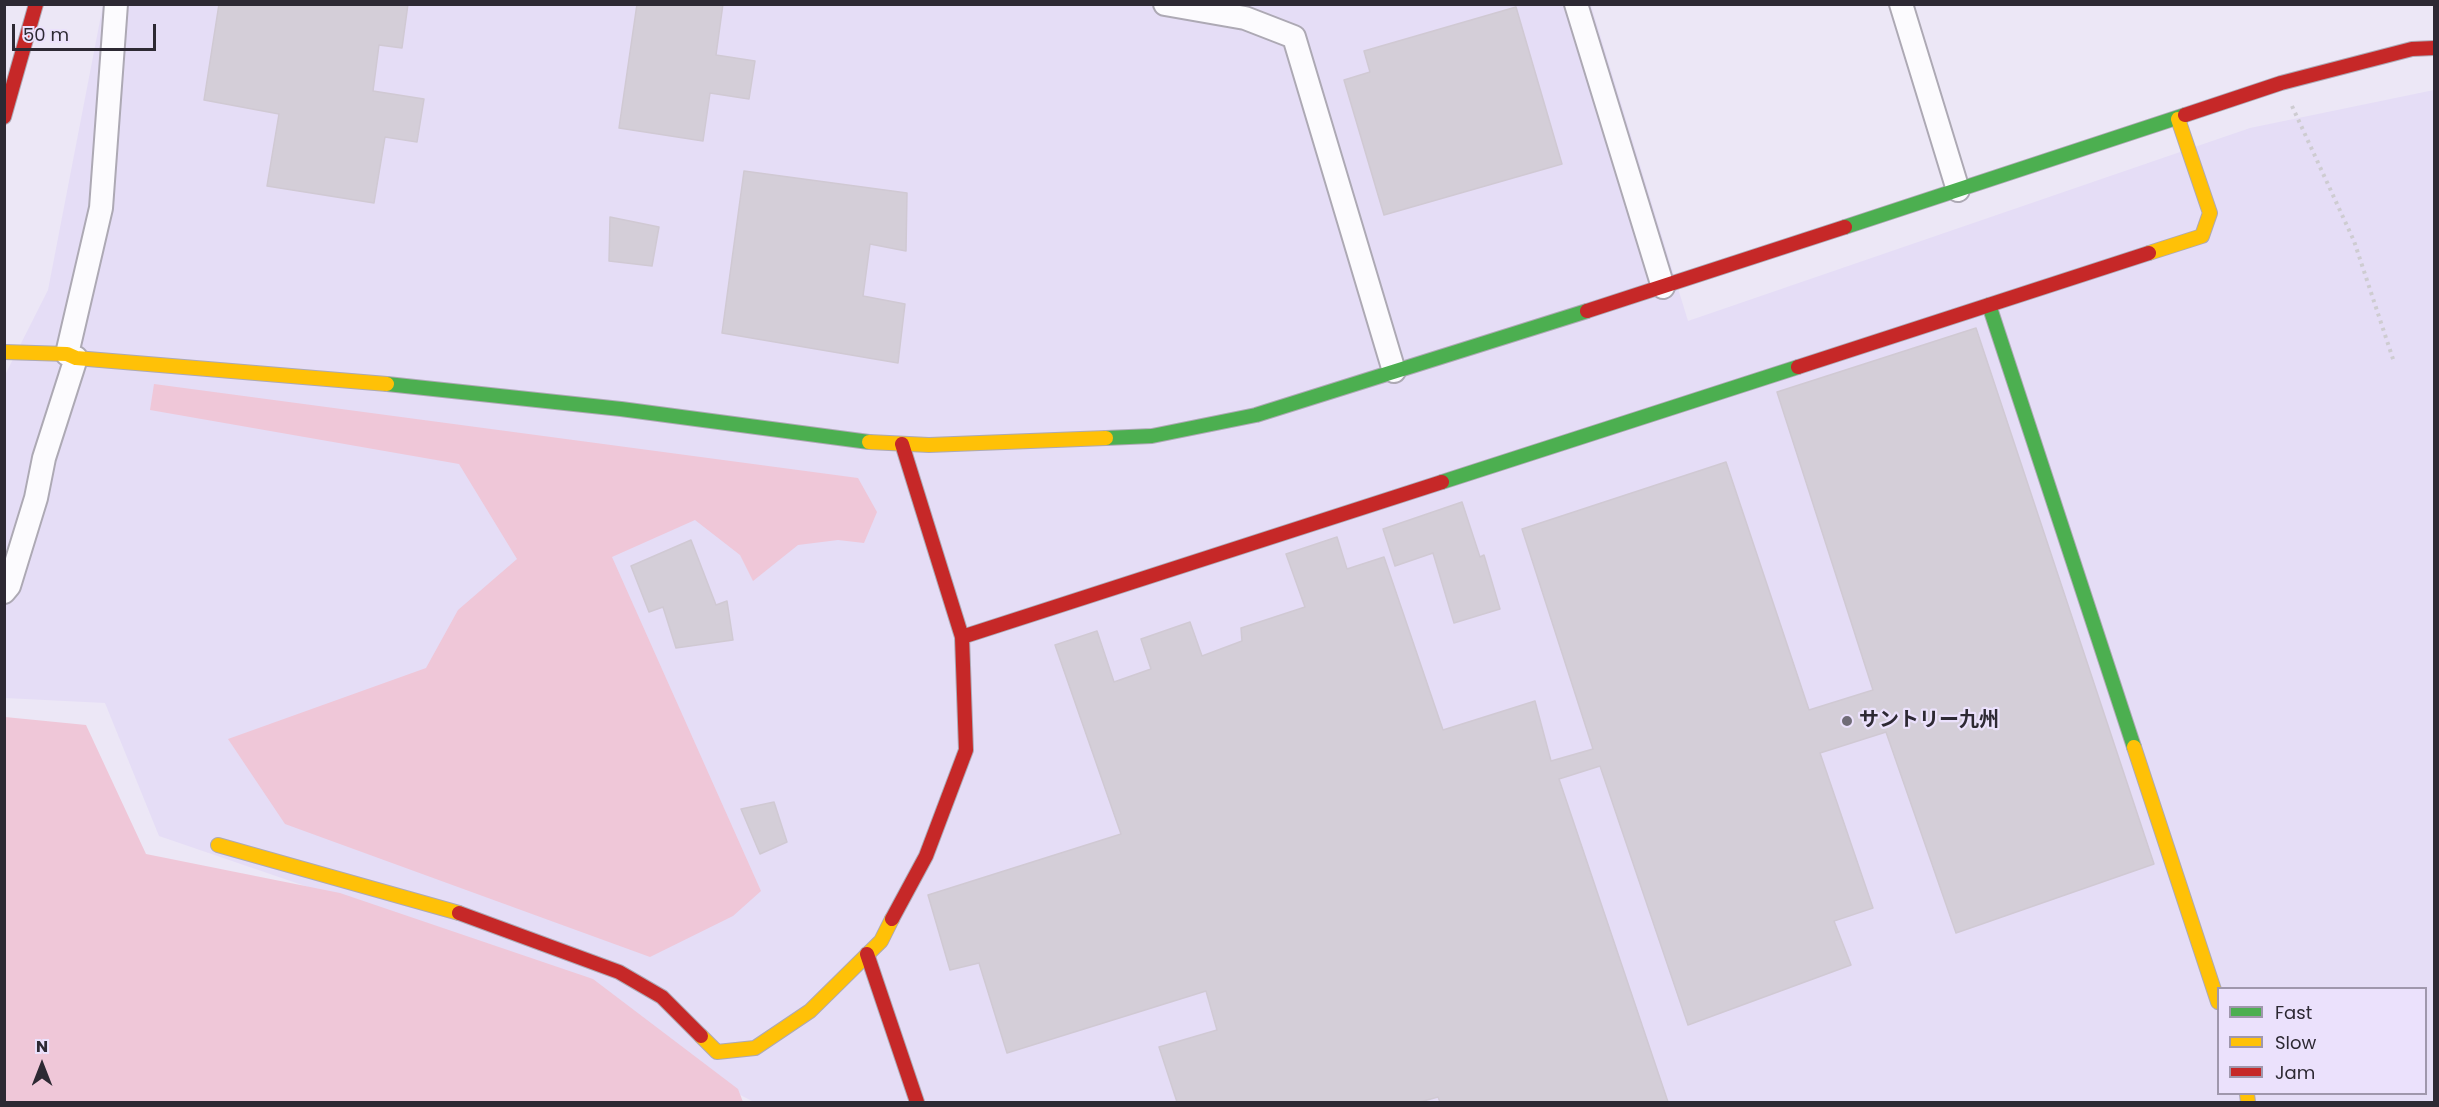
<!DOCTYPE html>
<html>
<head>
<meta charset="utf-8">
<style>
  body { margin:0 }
  #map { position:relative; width:2439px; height:1107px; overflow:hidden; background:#ece7f6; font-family:Poppins,sans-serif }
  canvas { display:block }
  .frame { position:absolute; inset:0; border:6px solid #2d2933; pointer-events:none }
  .legend { position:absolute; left:2217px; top:987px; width:210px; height:108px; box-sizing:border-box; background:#ebe1fc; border:2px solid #9f97ac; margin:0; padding:8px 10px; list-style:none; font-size:18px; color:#2d2933 }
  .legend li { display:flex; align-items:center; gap:12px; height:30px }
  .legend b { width:30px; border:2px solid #9f97ac }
  .north { position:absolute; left:12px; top:1035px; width:60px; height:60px; -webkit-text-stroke:4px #ebe1fc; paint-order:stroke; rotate:0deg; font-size:16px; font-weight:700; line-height:24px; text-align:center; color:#2d2933 }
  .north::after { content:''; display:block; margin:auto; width:21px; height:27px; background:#2d2933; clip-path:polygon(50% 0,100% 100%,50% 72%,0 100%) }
  .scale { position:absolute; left:12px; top:24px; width:144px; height:27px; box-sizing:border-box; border:3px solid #2d2933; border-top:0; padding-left:8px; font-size:18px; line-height:21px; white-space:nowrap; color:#2d2933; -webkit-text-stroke:4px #ebe1fc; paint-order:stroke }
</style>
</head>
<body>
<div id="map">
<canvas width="2439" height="1107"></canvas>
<div class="frame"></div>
<ul class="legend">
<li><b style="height:8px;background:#4caf50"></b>Fast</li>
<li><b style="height:8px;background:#ffc107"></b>Slow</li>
<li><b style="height:8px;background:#c62828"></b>Jam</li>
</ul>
<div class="north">N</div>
<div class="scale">50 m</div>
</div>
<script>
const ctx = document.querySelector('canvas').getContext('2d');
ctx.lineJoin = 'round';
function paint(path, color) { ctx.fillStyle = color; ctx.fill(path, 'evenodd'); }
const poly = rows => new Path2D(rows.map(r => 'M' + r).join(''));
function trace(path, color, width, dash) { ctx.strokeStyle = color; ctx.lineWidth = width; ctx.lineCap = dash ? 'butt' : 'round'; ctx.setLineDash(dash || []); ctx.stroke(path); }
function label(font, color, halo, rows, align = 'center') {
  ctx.font = font + ' Poppins,"Noto Sans JP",sans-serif'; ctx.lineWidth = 4.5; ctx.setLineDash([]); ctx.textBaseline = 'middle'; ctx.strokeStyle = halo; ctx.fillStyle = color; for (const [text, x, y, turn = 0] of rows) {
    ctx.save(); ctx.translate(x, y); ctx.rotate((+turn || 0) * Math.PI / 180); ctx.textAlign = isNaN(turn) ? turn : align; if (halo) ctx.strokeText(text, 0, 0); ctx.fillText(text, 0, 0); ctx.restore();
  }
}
const built = poly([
  [103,5,1591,5,1688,321,2250,128,2434,90,2434,1102,754,1102,384,913,159,836,105,703,5,698,4,377,48,290],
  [2218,988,2426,988,2426,1094,2218,1094]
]);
const green = poly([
  [154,384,858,478,877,512,864,543,838,540,798,545,753,581,740,555,695,520,612,557,761,891,733,916,650,957,285,824,228,739,426,668,458,610,517,559,459,464,150,410],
  [5,717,86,725,146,854,340,893,593,979,738,1089,743,1102,5,1102]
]);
const building = poly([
  [219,4,408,4,402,48,379,45,373,91,424,99,417,142,385,137,374,203,267,186,279,114,204,100,219,4],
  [637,4,723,4,716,55,755,61,749,99,710,93,703,141,619,128,637,4],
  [1516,7,1562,164,1384,215,1344,80,1370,72,1364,51,1516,7],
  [744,171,907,193,906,251,870,244,863,296,905,304,898,363,722,333,744,171],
  [610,217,659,227,652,266,609,261,610,217],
  [1976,328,2154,864,1956,933,1886,732,1820,753,1873,908,1834,921,1851,965,1688,1025,1600,766,1559,779,1668,1102,1440,1102,1438,1097,1420,1102,1177,1102,1159,1047,1217,1030,1206,991,1007,1053,979,963,950,970,928,895,1121,834,1055,645,1097,631,1114,682,1151,669,1141,639,1190,622,1202,656,1242,641,1241,628,1305,607,1286,554,1337,537,1347,569,1384,557,1443,730,1535,701,1551,761,1593,749,1522,529,1726,462,1809,710,1873,690,1777,392,1976,328],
  [1462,502,1480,557,1484,555,1500,609,1454,623,1433,553,1395,566,1383,529,1462,502],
  [691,540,716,605,727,601,733,640,676,648,663,607,649,612,631,566,691,540],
  [774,802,787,842,760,854,741,809,774,802]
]);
const path = poly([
  [2292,106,2354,241,2394,362]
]);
const street = poly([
  [1165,4,1245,18,1294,37,1394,371],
  [1576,4,1663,287],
  [1901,4,1958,190],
  [67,354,101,208,116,4],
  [4,592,9,586,36,498,44,458,76,358]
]);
const fast = poly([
  [1845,227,2185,115],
  [1989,305,2134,747],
  [387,384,621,409,869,442],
  [1106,438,1152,436,1256,415,1587,311],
  [1442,482,1798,367]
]);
const slow = poly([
  [2149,253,2202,236,2210,213,2178,119],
  [4,352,67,354,76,358,387,384],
  [869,442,929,445,1106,438],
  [2134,747,2218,1002],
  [218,845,459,913],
  [701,1036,717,1052,755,1048,810,1011,881,941,892,919],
  [2247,1094,2248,1102]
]);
const jam = poly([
  [2185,115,2281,83,2412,49,2434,48],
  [4,117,36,4],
  [1587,311,1845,227],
  [1798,367,2149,253],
  [962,637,1442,482],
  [459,913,619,972,662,997,701,1036],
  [892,919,926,856,966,750,962,637,902,444],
  [867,954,917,1102]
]);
const markers = [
  [1847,721,6,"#706c77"]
];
const poiNames = [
  ["サントリー九州",1859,721]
];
paint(built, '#e5ddf6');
paint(green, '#efc7d8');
paint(building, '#d4ced8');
trace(building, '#d0c9d3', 1.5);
trace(street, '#ada9b4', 26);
trace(fast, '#ada9b4', 16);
trace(slow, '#ada9b4', 16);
trace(jam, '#ada9b4', 16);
trace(path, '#ceccd1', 4, [3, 4.5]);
trace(street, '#fcfbfe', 22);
trace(fast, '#4caf50', 14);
trace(slow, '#ffc107', 14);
trace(jam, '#c62828', 14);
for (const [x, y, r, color] of markers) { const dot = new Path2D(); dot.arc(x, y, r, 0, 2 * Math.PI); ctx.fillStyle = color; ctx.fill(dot); trace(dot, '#ebe1fc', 2); }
label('bold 20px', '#2d2933', '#ebe1fc', poiNames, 'left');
</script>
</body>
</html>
